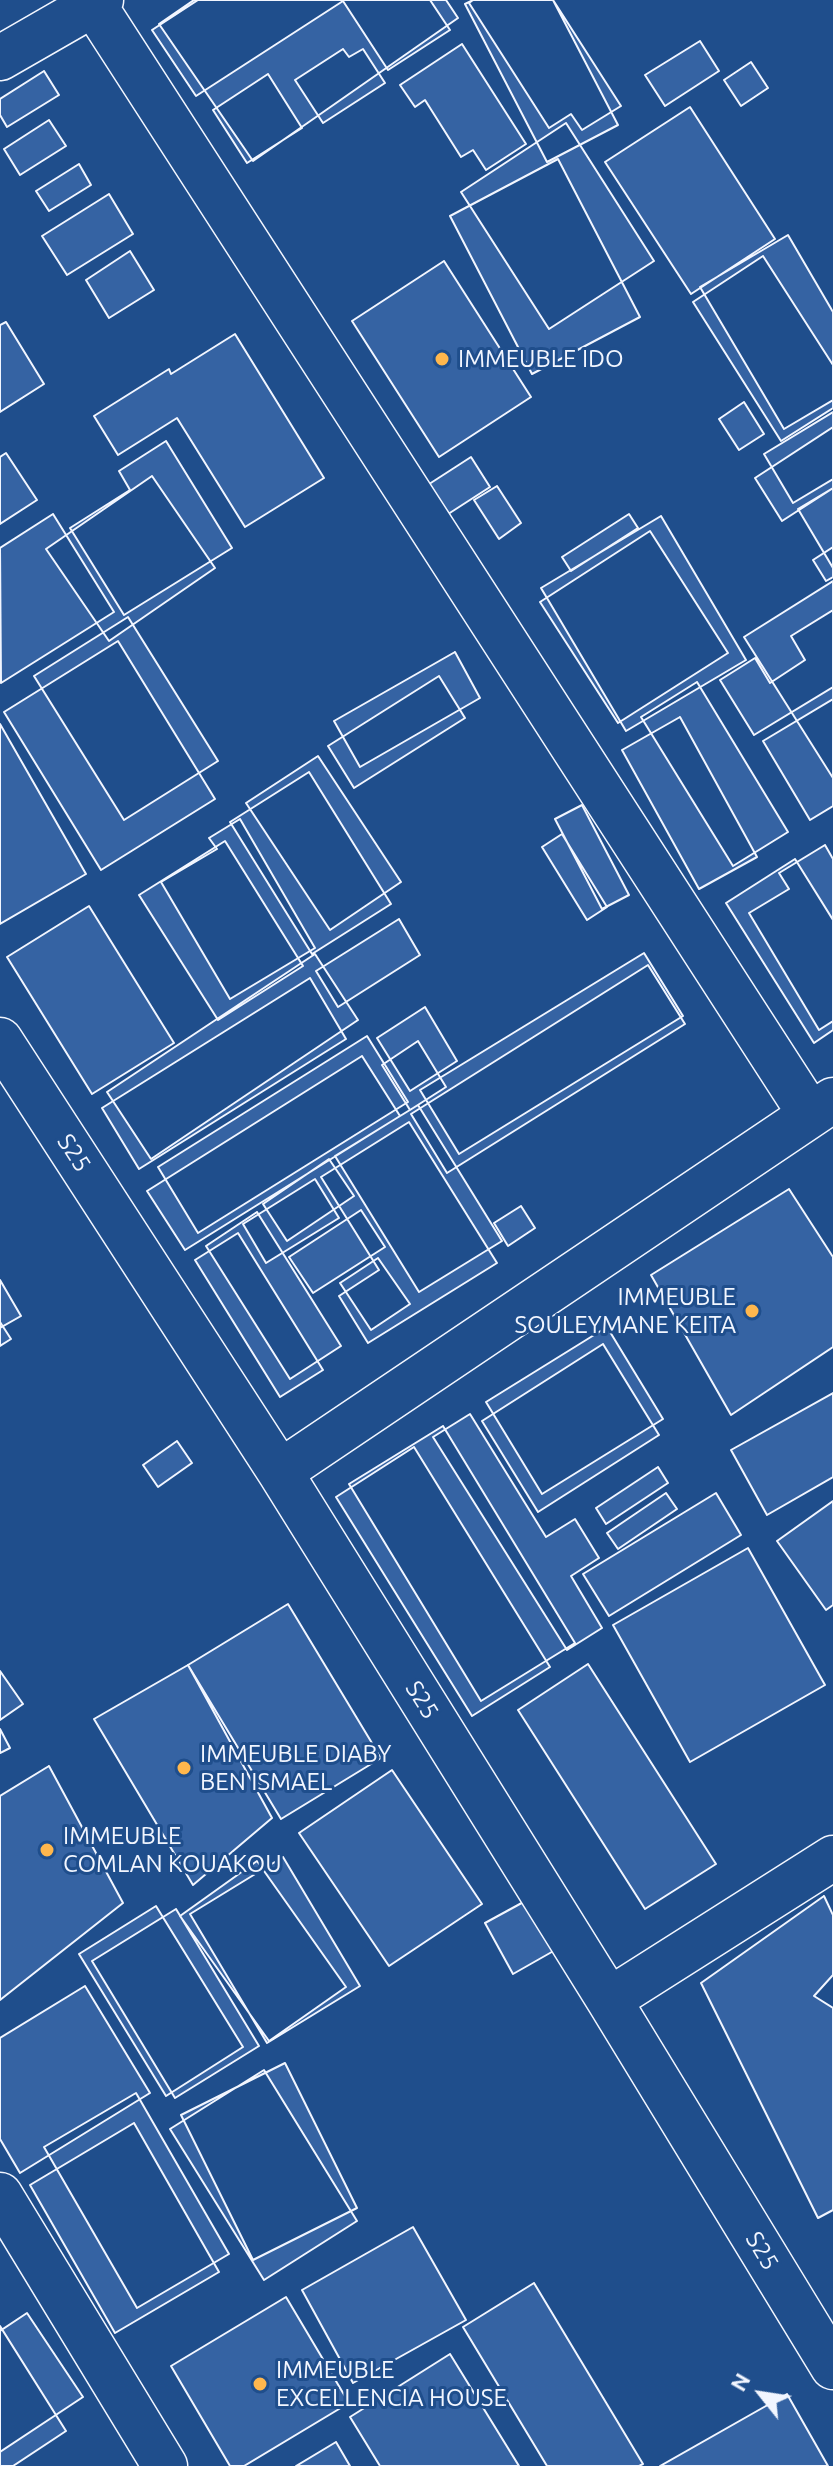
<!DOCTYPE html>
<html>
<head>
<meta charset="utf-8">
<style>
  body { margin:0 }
  #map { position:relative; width:833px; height:2466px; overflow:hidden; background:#1f4e8c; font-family:Ubuntu,sans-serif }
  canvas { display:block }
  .north { position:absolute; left:721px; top:2354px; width:80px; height:80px; -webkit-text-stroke:6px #1f4e8c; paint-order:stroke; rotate:300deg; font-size:22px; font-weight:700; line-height:32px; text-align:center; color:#f2f6ff }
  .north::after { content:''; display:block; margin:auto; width:28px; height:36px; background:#f2f6ff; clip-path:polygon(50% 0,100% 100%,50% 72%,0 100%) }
</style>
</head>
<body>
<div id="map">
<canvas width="833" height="2466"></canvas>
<div class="north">N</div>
</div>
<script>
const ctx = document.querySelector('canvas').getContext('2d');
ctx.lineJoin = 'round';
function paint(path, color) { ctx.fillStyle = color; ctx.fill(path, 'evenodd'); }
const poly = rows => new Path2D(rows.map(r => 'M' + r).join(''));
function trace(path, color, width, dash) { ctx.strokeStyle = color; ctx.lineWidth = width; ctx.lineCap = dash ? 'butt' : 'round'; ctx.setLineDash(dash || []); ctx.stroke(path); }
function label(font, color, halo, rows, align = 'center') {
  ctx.font = font + ' Ubuntu,sans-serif'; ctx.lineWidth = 6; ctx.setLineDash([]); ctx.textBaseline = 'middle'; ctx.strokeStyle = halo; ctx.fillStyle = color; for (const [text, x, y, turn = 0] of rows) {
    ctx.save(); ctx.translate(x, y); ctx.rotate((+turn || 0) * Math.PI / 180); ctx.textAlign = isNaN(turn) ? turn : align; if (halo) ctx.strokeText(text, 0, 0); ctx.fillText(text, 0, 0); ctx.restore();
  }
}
const building = poly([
  [194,0,446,0,458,18,253,161,159,24,194,0],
  [198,0,430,0,450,30,388,70,343,1,196,96,152,30,198,0],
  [473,0,553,0,621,106,582,130,571,114,549,128,469,3,473,0],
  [473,0,553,0,618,125,547,162,465,4,473,0],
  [700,41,719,71,665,106,645,75,700,41],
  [462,44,526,144,486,170,473,150,461,157,425,100,415,107,400,85,462,44],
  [343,49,349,57,363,49,385,83,323,123,295,80,343,49],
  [751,62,768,88,741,106,724,80,751,62],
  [44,71,59,95,7,127,0,115,0,99,44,71],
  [268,74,302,128,247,163,213,110,268,74],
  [690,107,775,239,691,294,605,162,690,107],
  [49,120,66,146,20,175,4,149,49,120],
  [566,123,654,261,549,329,461,192,566,123],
  [558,159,640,317,532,374,450,216,558,159],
  [79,164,91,185,49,211,36,191,79,164],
  [109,194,133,234,67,275,42,236,109,194],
  [788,235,833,312,833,400,784,429,700,287,788,235],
  [130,251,154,290,109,318,86,280,130,251],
  [763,256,833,365,833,408,781,441,693,302,763,256],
  [444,261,531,397,439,457,352,321,444,261],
  [6,322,44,384,0,412,0,325,6,322],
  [235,334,324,478,245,527,177,418,118,455,94,416,169,369,171,374,235,334],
  [744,402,764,434,739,450,719,419,744,402],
  [833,412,833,479,793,503,764,454,833,412],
  [833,427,833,488,782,521,755,478,833,427],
  [166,441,232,548,124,615,70,528,130,490,119,471,166,441],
  [6,453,37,500,0,524,0,457,6,453],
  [471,457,490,487,442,518,423,488,471,457],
  [152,476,215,568,109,641,46,549,152,476],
  [497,486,521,523,499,539,474,500,497,486],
  [833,488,833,568,798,509,833,488],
  [53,514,114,612,1,683,0,548,53,514],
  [629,514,638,528,571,571,562,557,629,514],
  [661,516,746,660,626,731,541,588,661,516],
  [650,531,728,653,618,723,540,602,650,531],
  [833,547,833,577,826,581,813,560,833,547],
  [833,581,833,778,744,637,833,581],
  [833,610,833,687,754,735,720,680,755,658,770,683,805,660,791,636,833,610],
  [128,617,218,761,124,820,34,676,128,617],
  [118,641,215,799,101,870,4,712,118,641],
  [455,652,480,698,360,767,334,721,455,652],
  [439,676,465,718,354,788,328,746,439,676],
  [697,682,788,832,733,866,641,717,697,682],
  [833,699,833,806,810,820,763,741,833,699],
  [680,717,757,857,699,889,622,750,680,717],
  [0,724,86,874,0,924,0,724],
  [318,756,401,882,330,930,246,803,318,756],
  [309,772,391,904,312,954,230,822,309,772],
  [582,805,629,895,602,909,555,819,582,805],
  [240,819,315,948,230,999,161,882,217,849,209,838,240,819],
  [562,834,607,907,587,920,542,847,562,834],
  [225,841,303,966,218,1020,139,895,225,841],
  [825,845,833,859,833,1021,819,1030,749,913,789,889,779,873,825,845],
  [795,859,833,920,833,1030,814,1043,726,903,795,859],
  [89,906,174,1043,92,1094,7,957,89,906],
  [399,919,420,955,338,1007,316,971,399,919],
  [644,953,683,1016,459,1154,420,1090,644,953],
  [315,954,358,1020,151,1159,107,1092,315,954],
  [648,965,685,1024,447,1173,411,1114,648,965],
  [310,978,346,1039,139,1169,102,1108,310,978],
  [425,1007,457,1061,410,1091,377,1038,425,1007],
  [367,1036,408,1102,198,1233,158,1167,367,1036],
  [418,1041,446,1087,410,1110,382,1065,418,1041],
  [362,1056,400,1116,185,1250,147,1191,362,1056],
  [418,1105,502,1241,419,1292,335,1156,418,1105],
  [409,1122,497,1263,368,1343,339,1296,379,1270,321,1177,409,1122],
  [329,1159,354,1196,287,1241,263,1204,329,1159],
  [315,1179,339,1218,266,1263,243,1224,315,1179],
  [789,1189,833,1257,833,1347,731,1415,651,1275,789,1189],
  [521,1206,535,1228,508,1246,494,1223,521,1206],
  [361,1210,385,1247,313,1293,289,1257,361,1210],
  [257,1212,341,1346,290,1379,206,1246,257,1212],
  [238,1233,323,1370,280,1397,195,1260,238,1233],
  [378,1258,410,1304,371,1330,340,1283,378,1258],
  [0,1280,21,1316,0,1328,0,1280],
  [0,1322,11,1339,0,1346,0,1322],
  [607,1327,663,1419,542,1494,486,1402,607,1327],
  [603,1344,659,1435,538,1512,482,1421,603,1344],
  [833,1393,833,1477,767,1515,731,1450,833,1393],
  [470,1414,546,1537,575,1519,599,1558,571,1576,602,1628,567,1650,433,1437,470,1414],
  [443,1426,575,1643,481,1701,349,1484,443,1426],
  [177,1441,192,1463,158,1487,143,1465,177,1441],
  [414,1447,550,1667,472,1716,336,1497,414,1447],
  [658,1467,668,1483,606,1524,596,1508,658,1467],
  [666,1493,677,1509,618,1549,607,1533,666,1493],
  [716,1493,741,1535,609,1616,583,1574,716,1493],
  [833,1501,833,1605,826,1610,777,1541,833,1501],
  [748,1548,825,1685,690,1762,613,1625,748,1548],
  [288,1604,381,1758,281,1819,188,1665,288,1604],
  [588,1664,716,1864,645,1909,518,1710,588,1664],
  [188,1665,272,1818,193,1885,94,1719,188,1665],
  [0,1671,23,1704,0,1720,0,1671],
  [0,1729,10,1748,0,1753,0,1729],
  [49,1766,123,1903,0,2000,0,1796,49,1766],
  [392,1770,482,1904,389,1966,299,1833,392,1770],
  [283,1857,360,1986,267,2043,190,1914,283,1857],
  [257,1861,346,1987,269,2041,180,1916,257,1861],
  [824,1896,833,1915,833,1975,814,1996,833,2008,833,2210,818,2218,701,1983,824,1896],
  [529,1899,557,1949,513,1974,485,1923,529,1899],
  [156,1906,243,2047,166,2096,79,1954,156,1906],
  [176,1909,259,2046,175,2098,92,1961,176,1909],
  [85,1986,150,2093,20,2173,0,2139,0,2038,85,1986],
  [285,2063,357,2208,253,2260,181,2115,285,2063],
  [264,2070,357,2221,264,2280,170,2129,264,2070],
  [136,2093,229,2254,137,2308,44,2147,136,2093],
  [134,2123,219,2272,115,2333,30,2185,134,2123],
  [413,2227,466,2320,353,2383,302,2290,413,2227],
  [534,2283,643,2464,639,2466,547,2466,463,2327,534,2283],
  [286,2297,349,2403,244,2466,230,2466,171,2366,286,2297],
  [27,2313,83,2397,0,2452,0,2331,27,2313],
  [0,2326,66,2431,13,2466,0,2466,0,2326],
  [450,2354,519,2466,380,2466,350,2417,450,2354],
  [787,2394,828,2466,660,2466,787,2394],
  [336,2442,350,2466,296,2466,336,2442]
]);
const street = poly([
  [94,5,810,1114],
  [0,58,101,0],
  [0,1040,280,1472,609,2000,833,2367],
  [280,1472,833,1100],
  [609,2000,833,1858],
  [0,2195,165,2466]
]);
const markers = [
  [442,359,8,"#ffb74d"],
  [752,1311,8,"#ffb74d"],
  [184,1768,8,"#ffb74d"],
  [47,1850,8,"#ffb74d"],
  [260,2384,8,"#ffb74d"]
];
const poiNames = [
  ["IMMEUBLE IDO",458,359],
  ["IMMEUBLE",736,1297,"right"],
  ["SOULEYMANE KEITA",736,1325,"right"],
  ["IMMEUBLE DIABY",200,1754],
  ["BEN ISMAEL",200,1782],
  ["IMMEUBLE",63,1836],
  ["COMLAN KOUAKOU",63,1864],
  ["IMMEUBLE",276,2370],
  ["EXCELLENCIA HOUSE",276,2398]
];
const streetNames = [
  ["S25",74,1153,57],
  ["S25",422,1700,58],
  ["S25",762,2251,59]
];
paint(building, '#3563a3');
trace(building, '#f2f6ff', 2);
trace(street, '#f2f6ff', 47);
trace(street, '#1f4e8c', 44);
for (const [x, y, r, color] of markers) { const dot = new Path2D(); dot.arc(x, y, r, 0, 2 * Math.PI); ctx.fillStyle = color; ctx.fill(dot); trace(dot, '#1f4e8c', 3); }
label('24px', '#f2f6ff', '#1f4e8c', poiNames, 'left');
label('24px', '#f2f6ff', '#1f4e8c', streetNames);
</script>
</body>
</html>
